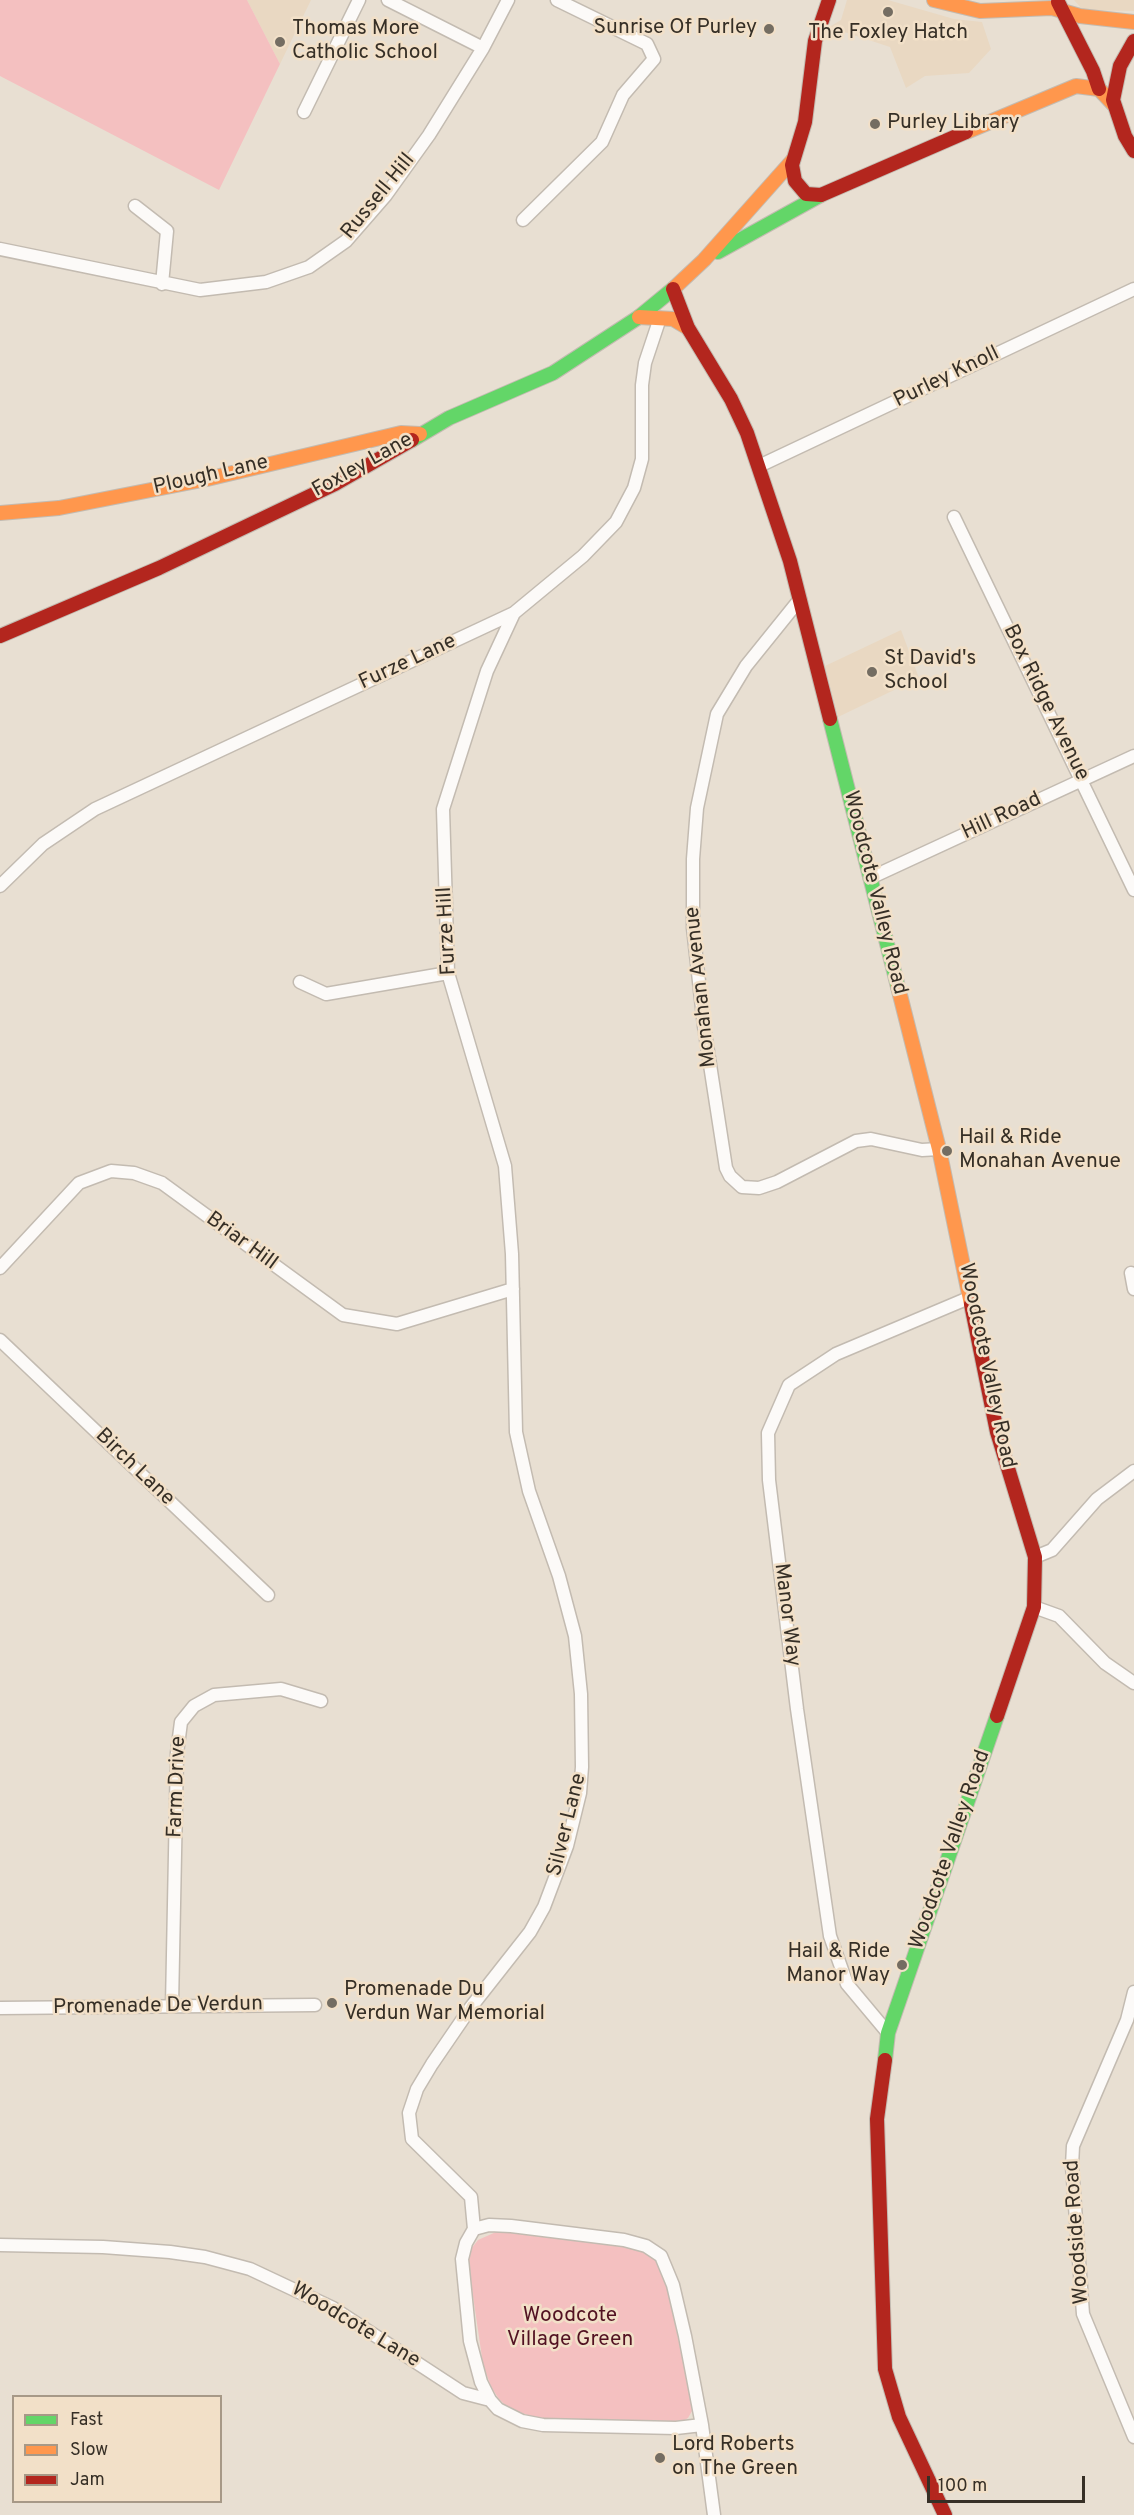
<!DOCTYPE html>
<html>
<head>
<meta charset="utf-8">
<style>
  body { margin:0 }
  #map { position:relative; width:1134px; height:2515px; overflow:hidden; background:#e8dfd2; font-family:Overpass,sans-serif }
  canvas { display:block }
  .legend { position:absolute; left:12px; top:2395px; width:210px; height:108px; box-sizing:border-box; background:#f2e0c8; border:2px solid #a79987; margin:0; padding:8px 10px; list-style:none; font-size:18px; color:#362f26 }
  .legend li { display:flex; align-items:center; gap:12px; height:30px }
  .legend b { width:30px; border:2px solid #a79987 }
  .scale { position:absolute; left:927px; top:2476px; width:158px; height:27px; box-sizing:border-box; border:3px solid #362f26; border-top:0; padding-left:8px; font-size:18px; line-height:21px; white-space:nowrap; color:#362f26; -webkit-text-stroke:4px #f2e0c8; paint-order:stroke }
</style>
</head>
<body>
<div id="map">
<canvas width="1134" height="2515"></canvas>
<ul class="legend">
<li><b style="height:8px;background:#63d668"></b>Fast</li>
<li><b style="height:8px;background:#ff974d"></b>Slow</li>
<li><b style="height:8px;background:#b3261e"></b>Jam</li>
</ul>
<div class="scale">100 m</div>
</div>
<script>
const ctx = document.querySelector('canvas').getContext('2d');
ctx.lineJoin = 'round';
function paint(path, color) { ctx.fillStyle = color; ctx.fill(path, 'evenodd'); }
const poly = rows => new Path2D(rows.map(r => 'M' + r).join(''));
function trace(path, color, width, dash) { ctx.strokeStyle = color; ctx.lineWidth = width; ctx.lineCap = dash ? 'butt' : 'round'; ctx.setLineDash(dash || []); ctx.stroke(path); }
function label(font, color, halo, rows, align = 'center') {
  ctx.font = font + ' Overpass,sans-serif'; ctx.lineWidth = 5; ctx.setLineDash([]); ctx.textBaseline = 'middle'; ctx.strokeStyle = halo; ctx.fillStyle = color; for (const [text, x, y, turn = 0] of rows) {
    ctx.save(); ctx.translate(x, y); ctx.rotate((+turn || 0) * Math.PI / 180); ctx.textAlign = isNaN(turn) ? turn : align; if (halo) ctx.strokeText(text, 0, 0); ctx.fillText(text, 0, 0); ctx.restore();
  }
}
const built = poly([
  [247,0,311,0,280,64],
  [847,0,888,0,954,19,982,22,991,49,969,73,925,76,906,88,890,47,829,27,841,20],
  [1074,0,1134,0,1134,11,1083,10],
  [901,630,919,678,838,717,825,666]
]);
const green = poly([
  [0,0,247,0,280,64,219,190,0,76],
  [511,2231,632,2247,640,2249,655,2259,665,2280,692,2401,692,2411,688,2418,683,2421,660,2422,535,2418,507,2407,499,2399,491,2387,483,2364,468,2262,471,2249,478,2240,496,2232]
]);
const street = poly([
  [388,0,483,48],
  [304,112,359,0],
  [135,206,167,231,162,284],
  [523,220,602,142,623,95,654,59,647,44,557,0],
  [0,249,200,290,266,282,309,267,346,241,386,195,429,135,483,48,508,0],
  [759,466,1134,289],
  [954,517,1134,890],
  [800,599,746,666,717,714,697,808,693,859,693,928,704,1026,726,1168,730,1176,742,1187,759,1188,777,1182,856,1141,871,1139,922,1150,939,1149],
  [870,878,1134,756],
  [0,886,43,844,95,809,514,613,583,556,616,522,634,488,642,459,642,385,645,363,660,318],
  [300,982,326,994,448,973],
  [0,1268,79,1183,111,1171,134,1173,162,1183,343,1315,397,1324,513,1289],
  [1131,1273,1134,1289],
  [0,1340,268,1595],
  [1035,1557,1052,1550,1097,1499,1134,1471],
  [1034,1607,1059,1616,1105,1663,1134,1683],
  [1134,1992,1127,2020,1073,2146,1072,2166,1083,2314,1134,2437],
  [172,2005,177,1753,181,1722,194,1706,214,1695,281,1689,321,1701],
  [0,2008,315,2005],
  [888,2033,847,1984,830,1936,797,1709,769,1480,768,1433,789,1385,836,1354,971,1297],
  [474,2229,471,2197,412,2139,409,2113,417,2089,432,2064,471,2007,530,1932,544,1907,567,1846,580,1793,582,1767,581,1694,575,1636,559,1576,529,1491,516,1432,512,1254,505,1166,448,973,443,809,487,671,514,613],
  [0,2245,103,2247,170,2252,205,2257,250,2269,333,2308,463,2393,490,2400],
  [702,2425,676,2428,543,2425,522,2421,498,2409,490,2400,481,2382,470,2341,462,2259,466,2243,474,2229,489,2225,511,2226,624,2240,646,2246,661,2256,673,2285,685,2336,702,2425,714,2515]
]);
const fast = poly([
  [718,252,821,195],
  [412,440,449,418,553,373,639,317,673,289],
  [830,719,898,987],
  [885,2060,888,2033,997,1716]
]);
const slow = poly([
  [934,0,980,11,1052,8,1080,16,1134,22],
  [966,132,1076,86,1099,89,1114,105],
  [673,289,704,260,793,160],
  [639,317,673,319,688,328],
  [0,513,59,508,207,479,401,433,420,434],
  [898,987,939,1149,971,1304]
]);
const jam = poly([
  [829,0,815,41,805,122,792,165,795,181,806,194,821,195,966,132],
  [1058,2,1093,71,1099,89],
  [1134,41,1120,66,1113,100,1125,136,1134,151],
  [673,289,688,328,731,399,747,433,790,561,830,719],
  [0,636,159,568,335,484,412,440],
  [971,1304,997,1432,1035,1557,1034,1607,997,1716],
  [885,2060,877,2119,885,2369,899,2417,945,2515]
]);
const markers = [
  [888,12,6,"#746d62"],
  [769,29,6,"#746d62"],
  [280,42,6,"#746d62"],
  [875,124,6,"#746d62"],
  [872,672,6,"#746d62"],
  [947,1151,6,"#746d62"],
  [902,1965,6,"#746d62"],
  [332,2003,6,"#746d62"],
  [660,2458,6,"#746d62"]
];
const poiNames = [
  ["Sunrise Of Purley",757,29,"right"],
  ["Thomas More",292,30],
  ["Catholic School",292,54],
  ["The Foxley Hatch",888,34,"center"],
  ["Purley Library",887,124],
  ["St David's",884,660],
  ["School",884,684],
  ["Hail & Ride",959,1139],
  ["Monahan Avenue",959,1163],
  ["Hail & Ride",890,1953,"right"],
  ["Manor Way",890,1977,"right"],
  ["Promenade Du",344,1991],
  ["Verdun War Memorial",344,2015],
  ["Lord Roberts",672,2446],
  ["on The Green",672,2470]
];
const streetNames = [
  ["Russell Hill",379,197,-51],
  ["Purley Knoll",947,378,-26],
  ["Foxley Lane",363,466,-29],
  ["Plough Lane",211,476,-13],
  ["Furze Lane",408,663,-25],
  ["Box Ridge Avenue",1045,703,64],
  ["Hill Road",1002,817,-25],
  ["Woodcote Valley Road",874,893,76],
  ["Furze Hill",448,931,-93],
  ["Monahan Avenue",702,987,-96],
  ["Briar Hill",241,1242,36],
  ["Woodcote Valley Road",986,1366,78],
  ["Birch Lane",134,1468,44],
  ["Manor Way",786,1615,83],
  ["Farm Drive",178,1787,-88],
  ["Silver Lane",568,1825,-76],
  ["Woodcote Valley Road",951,1850,-71],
  ["Promenade De Verdun",158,2007,-1],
  ["Woodside Road",1078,2232,-94],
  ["Woodcote Lane",355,2326,31]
];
const parkNames = [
  ["Woodcote",570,2317],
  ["Village Green",570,2341]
];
paint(built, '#e9d8c2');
paint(green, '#f4c0c0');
trace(street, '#c3bbb1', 15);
trace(fast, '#c3bbb1', 16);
trace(slow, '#c3bbb1', 16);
trace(jam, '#c3bbb1', 16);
trace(street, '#fcfaf8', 12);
trace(fast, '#63d668', 14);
trace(slow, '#ff974d', 14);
trace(jam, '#b3261e', 14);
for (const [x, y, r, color] of markers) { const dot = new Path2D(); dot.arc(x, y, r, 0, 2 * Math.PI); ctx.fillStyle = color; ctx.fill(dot); trace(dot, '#f2e0c8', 2); }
label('21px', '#362f26', '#f2e0c8', poiNames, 'left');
label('21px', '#362f26', '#f2e0c8', streetNames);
label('21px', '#521222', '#f2e0c8', parkNames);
</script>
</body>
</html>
